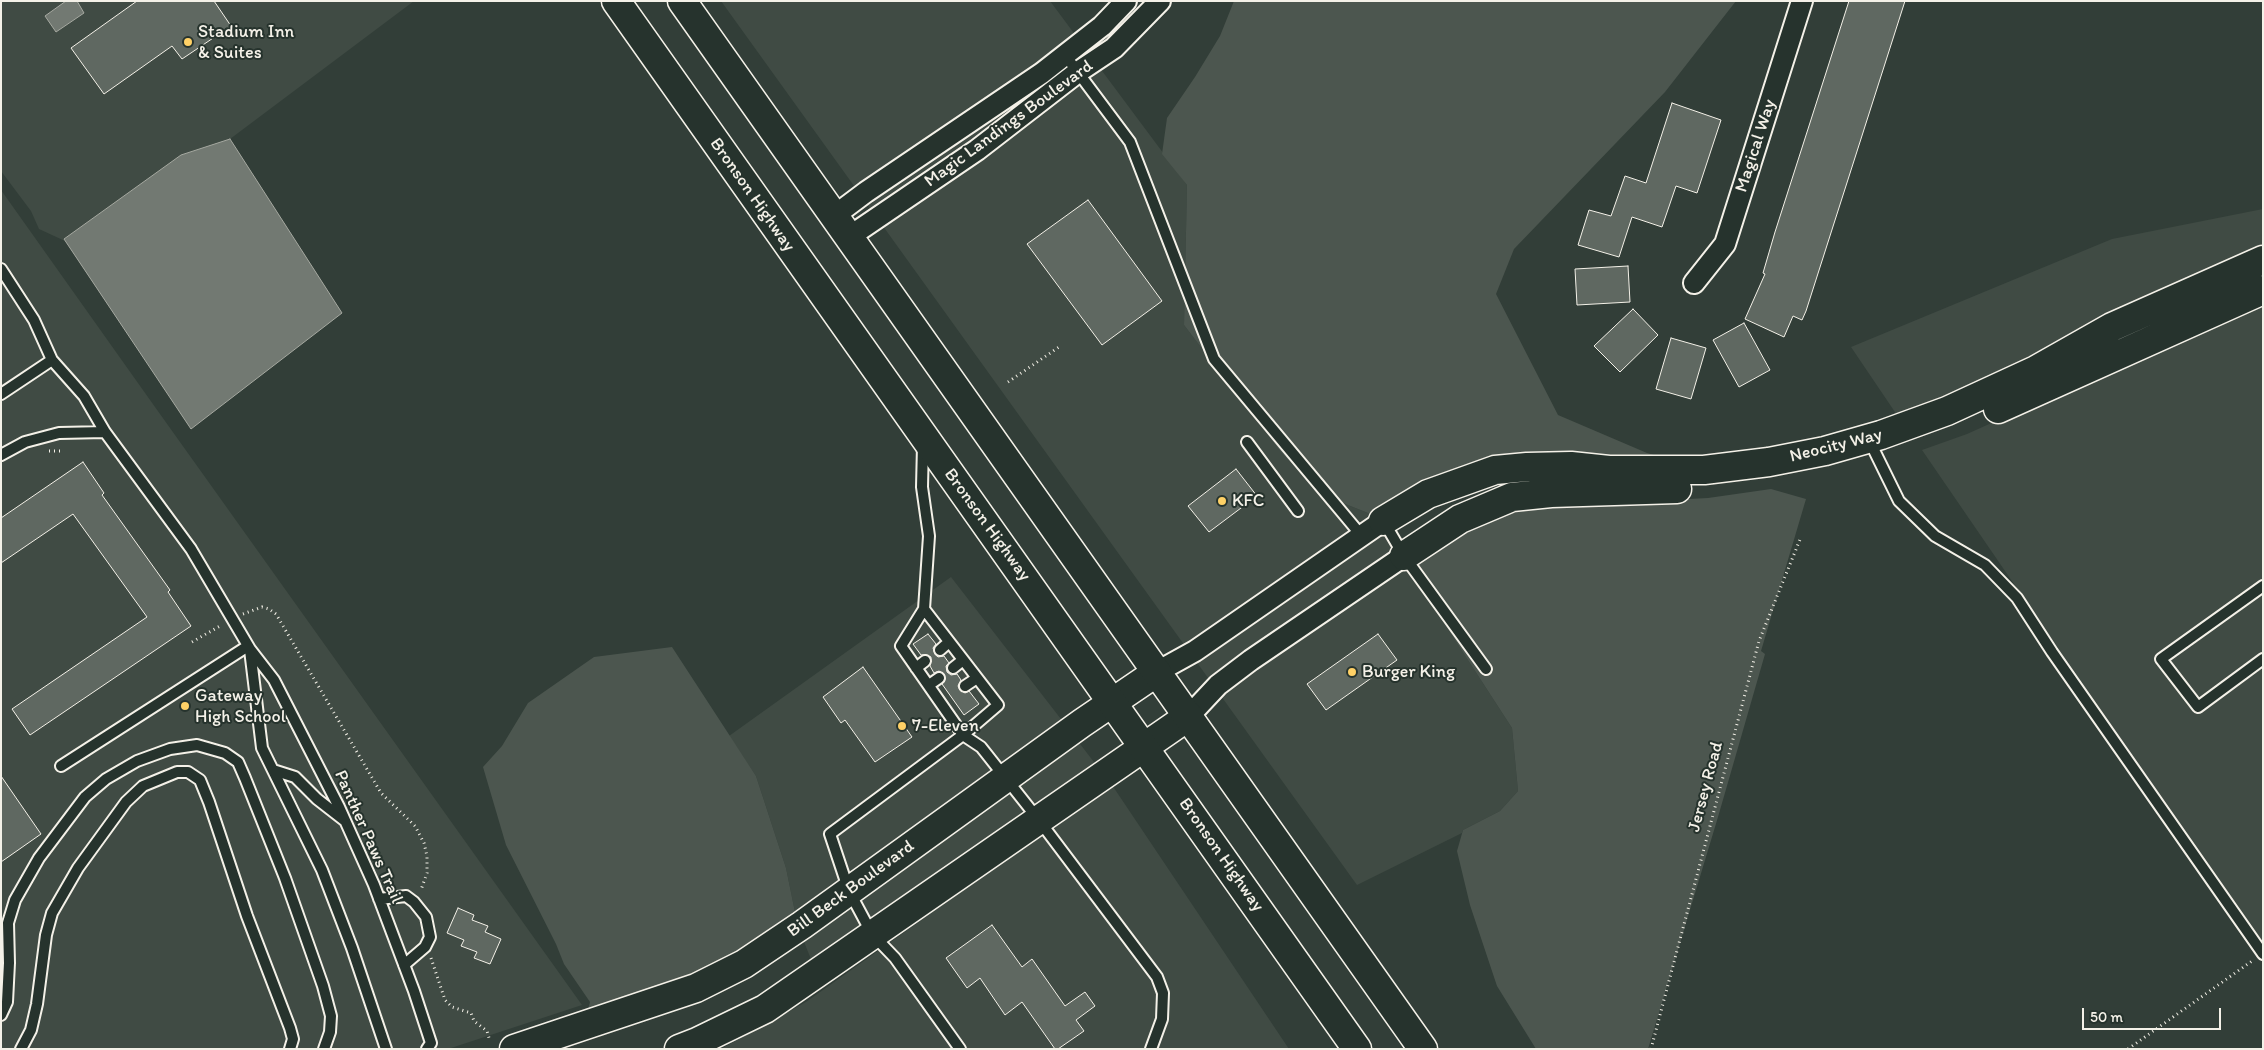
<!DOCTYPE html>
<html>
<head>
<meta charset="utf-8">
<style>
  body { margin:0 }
  #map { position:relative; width:2264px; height:1050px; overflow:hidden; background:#323e38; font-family:Itim,sans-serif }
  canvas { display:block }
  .frame { position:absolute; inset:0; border:2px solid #f4f1e8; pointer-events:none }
  .scale { position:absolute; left:2082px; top:1008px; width:139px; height:22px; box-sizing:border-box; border:2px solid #f4f1e8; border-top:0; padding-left:6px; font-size:15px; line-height:18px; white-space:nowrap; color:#f4f1e8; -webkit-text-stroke:4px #26332d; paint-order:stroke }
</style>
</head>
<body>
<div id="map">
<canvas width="2264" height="1050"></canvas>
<div class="frame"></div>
<div class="scale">50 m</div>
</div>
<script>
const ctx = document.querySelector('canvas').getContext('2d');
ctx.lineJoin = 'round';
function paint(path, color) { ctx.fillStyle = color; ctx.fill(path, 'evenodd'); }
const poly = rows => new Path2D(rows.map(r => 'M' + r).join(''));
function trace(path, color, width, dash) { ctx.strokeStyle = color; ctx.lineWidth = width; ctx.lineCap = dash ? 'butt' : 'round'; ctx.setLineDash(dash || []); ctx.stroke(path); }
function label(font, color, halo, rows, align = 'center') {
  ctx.font = font + ' Itim,sans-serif'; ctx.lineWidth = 4; ctx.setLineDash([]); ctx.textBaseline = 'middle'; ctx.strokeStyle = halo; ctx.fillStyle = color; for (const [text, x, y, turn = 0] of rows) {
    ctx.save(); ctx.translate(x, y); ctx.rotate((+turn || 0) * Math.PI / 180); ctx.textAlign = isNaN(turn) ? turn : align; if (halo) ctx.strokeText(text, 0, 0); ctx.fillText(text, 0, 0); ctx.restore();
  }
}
const built = poly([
  [1,1,414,1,230,139,181,155,64,239,65,241,39,229,31,211,1,171],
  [721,1,1050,1,1187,185,1184,325,1280,451,1320,494,1373,515,1379,536,1385,532,1512,728,1518,791,1500,811,1463,830,1462,833,1357,885],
  [1,190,155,407,582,1005,448,1049,1,1049],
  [2263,209,2263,249,2033,361,1899,418,1851,347,2112,239],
  [2263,301,2263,947,1922,450,1967,434],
  [951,577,1064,723,796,917,786,868,756,776,729,736],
  [1077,740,1097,766,813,964,802,937],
  [1112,785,1289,1049,721,1049,806,1002]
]);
const green = poly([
  [1234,1,1736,1,1665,92,1514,249,1496,294,1558,415,1647,453,1672,460,1571,455,1373,515,1320,494,1280,451,1184,325,1187,185,1162,154,1167,118,1195,77,1220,36],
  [1771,489,1806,499,1761,651,1765,654,1718,817,1648,1049,1536,1049,1497,986,1470,905,1457,851,1463,830,1500,811,1518,791,1512,728,1407,566,1464,529,1513,508,1708,498],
  [672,647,756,776,786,868,796,917,740,955,693,978,588,1010,590,1002,564,964,556,944,506,845,483,767,502,746,528,703,594,657]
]);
const water = poly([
  [66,1,77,1,84,13,56,32,45,16,66,1],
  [230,139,342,313,191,429,64,239,181,155,230,139]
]);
const building = poly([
  [137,1,214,1,231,26,182,59,172,46,104,94,71,48,137,1],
  [1849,1,1905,1,1806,311,1802,320,1793,316,1784,337,1745,319,1765,274,1763,273,1775,232,1849,1],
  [1672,103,1721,120,1697,193,1676,186,1662,227,1632,217,1619,257,1578,245,1589,210,1611,216,1625,176,1646,183,1672,103],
  [1088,200,1162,301,1102,345,1027,244,1088,200],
  [1628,266,1630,302,1577,305,1575,269,1628,266],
  [1633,309,1658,335,1620,372,1594,346,1633,309],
  [1744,323,1770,370,1739,387,1713,340,1744,323],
  [1671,338,1706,348,1691,399,1656,389,1671,338],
  [83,462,104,493,102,495,170,590,168,592,191,626,30,735,12,709,147,617,73,514,1,563,1,518,83,462],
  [1236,469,1257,496,1209,532,1188,506,1236,469],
  [928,634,936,644,933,648,935,654,938,657,944,656,949,663,946,666,947,672,951,675,957,674,961,680,958,686,960,690,965,693,969,691,979,704,964,715,942,684,945,680,944,674,939,671,934,673,930,666,931,657,927,655,921,655,913,644,928,634],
  [1378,634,1397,660,1326,710,1307,684,1378,634],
  [863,667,912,737,875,762,845,720,841,723,823,697,863,667],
  [1,776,41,834,1,862,1,776],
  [458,908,474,915,472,920,488,926,485,932,501,939,490,964,474,958,477,952,461,946,464,940,447,933,458,908],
  [992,925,1022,967,1032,959,1065,1006,1085,992,1095,1006,1076,1020,1084,1031,1058,1049,1055,1049,1022,1002,1005,1015,980,978,967,988,946,958,992,925]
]);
const path = poly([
  [1008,382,1059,347],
  [49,451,61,451],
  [243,614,262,607,269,609,276,614,381,793,415,826,424,843,427,856,427,873,421,890],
  [192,642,220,626],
  [431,958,445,1000,452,1007,471,1013,474,1021,487,1031,489,1038],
  [1651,1049,1759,641,1801,537],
  [2128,1049,2252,961]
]);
const lane = poly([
  [1065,55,1130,142,1214,359,1361,535],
  [1,269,34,320,52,360,84,396,105,432,191,549,250,649,274,680,339,807,374,885,414,991,431,1043,427,1049],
  [1,394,52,360],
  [1869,440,1899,501,1935,536,1985,565,2017,598,2052,652,2263,954],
  [1247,442,1298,511],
  [923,445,922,487,929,536,924,609,998,705,963,735,981,747,1038,819,1157,977,1163,993,1162,1019,1151,1049],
  [1,455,25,442,59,433,105,432],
  [1384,522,1404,556,1486,669],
  [2263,586,2161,659,2198,707,2263,659],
  [924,609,901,646,963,735,830,834,849,891,872,934,895,958,960,1049],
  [250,650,262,748,322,870,352,948,386,1049],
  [940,650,949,642],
  [916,668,925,661],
  [953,668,963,660],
  [929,685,939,678],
  [965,686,977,678],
  [61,766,248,646],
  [273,770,295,777,317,799,344,820],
  [379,899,406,896,414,902,426,917,430,937,425,947,404,965],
  [1,1015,7,1002,9,963,8,923,15,900,39,858,85,797,106,779,137,761,170,749,197,745,225,753,238,762,245,778,285,878,323,986,331,1016,330,1032,324,1049],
  [21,1049,31,1030,37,1004,46,935,52,913,78,868,126,802,143,786,177,772,188,772,200,780,209,802,247,916,290,1028,293,1039,290,1049]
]);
const street = poly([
  [834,216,866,192,1042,73,1102,26,1126,1],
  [849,237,977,150,1078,72,1114,48,1160,1],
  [1694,283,1725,244,1802,1],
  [1157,672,1195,651,1383,521],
  [1189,716,1218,685,1251,660,1404,556]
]);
const secondary = poly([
  [1998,409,2263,290],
  [1383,521,1428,494,1495,470,1527,467,1571,466,1609,470,1704,470,1769,462,1825,451,1881,435,1947,411,2036,370,2112,327,2263,260],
  [1404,556,1460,519,1512,497,1551,493,1677,489],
  [514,1049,696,988,744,964,802,925,1082,723,1157,672],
  [679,1049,697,1042,765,1009,1189,716]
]);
const highway = poly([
  [616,1,1357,1049],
  [682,1,1423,1049]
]);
const markers = [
  [188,42,5,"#ffd166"],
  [1222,501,5,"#ffd166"],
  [1352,672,5,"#ffd166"],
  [185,706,5,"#ffd166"],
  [902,726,5,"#ffd166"]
];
const poiNames = [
  ["Stadium Inn",198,32],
  ["& Suites",198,53],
  ["KFC",1232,501],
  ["Burger King",1362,672],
  ["Gateway",195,696],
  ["High School",195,717],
  ["7-Eleven",912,726]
];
const streetNames = [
  ["Magic Landings Boulevard",1009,124,-36],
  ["Magical Way",1756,146,-72],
  ["Bronson Highway",752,195,55],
  ["Neocity Way",1836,446,-14],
  ["Bronson Highway",987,525,54],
  ["Jersey Road",1706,787,-75],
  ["Panther Paws Trail",368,837,66],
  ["Bronson Highway",1221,855,55],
  ["Bill Beck Boulevard",851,889,-36]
];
paint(built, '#404b44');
paint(green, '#4c564f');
paint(water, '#727972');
trace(water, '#a6a9a1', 1);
paint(building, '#5f6861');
trace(building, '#f4f1e8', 1);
trace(lane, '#f4f1e8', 14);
trace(street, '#f4f1e8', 24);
trace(secondary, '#f4f1e8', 31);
trace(highway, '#f4f1e8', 31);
trace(path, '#f4f1e8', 3, [1, 4]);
trace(lane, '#26332d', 10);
trace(street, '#26332d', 20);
trace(secondary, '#26332d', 28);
trace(highway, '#26332d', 28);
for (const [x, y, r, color] of markers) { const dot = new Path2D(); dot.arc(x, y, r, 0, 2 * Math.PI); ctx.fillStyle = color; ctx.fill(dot); trace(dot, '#26332d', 2); }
label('18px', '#f4f1e8', '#26332d', poiNames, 'left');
label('18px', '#f4f1e8', '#26332d', streetNames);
</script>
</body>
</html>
